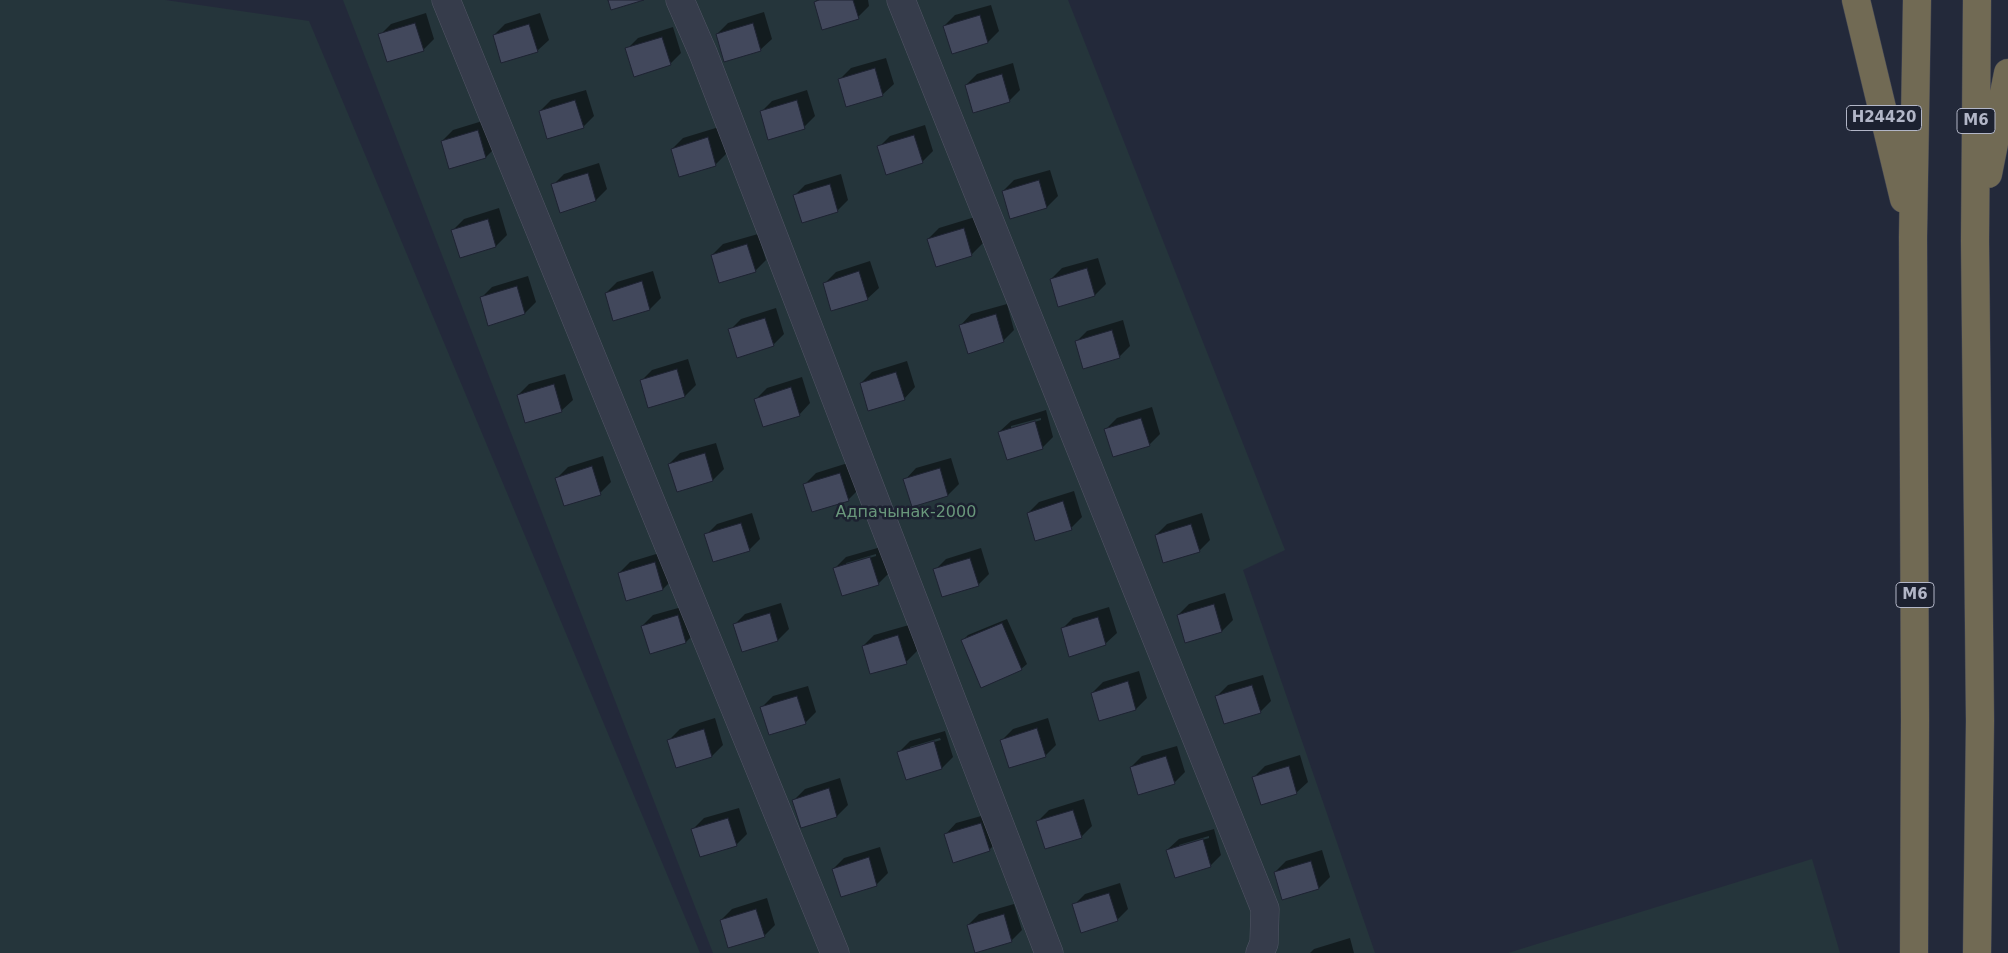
<!DOCTYPE html>
<html>
<head>
<meta charset="utf-8">
<style>
  body { margin:0 }
  canvas { display:block; background:#23293a }
</style>
</head>
<body>
<canvas width="2008" height="953"></canvas>
<script>
const ctx = document.querySelector('canvas').getContext('2d');
ctx.lineJoin = 'round';
function paint(path, color) { ctx.fillStyle = color; ctx.fill(path, 'evenodd'); }
const poly = rows => new Path2D(rows.map(r => 'M' + r).join(''));
function trace(path, color, width, dash) { ctx.strokeStyle = color; ctx.lineWidth = width; ctx.lineCap = dash ? 'butt' : 'round'; ctx.setLineDash(dash || []); ctx.stroke(path); }
function label(font, color, halo, rows, align = 'center') {
  ctx.font = font + ' "DejaVu Sans",sans-serif'; ctx.lineWidth = 5; ctx.setLineDash([]); ctx.textBaseline = 'middle'; ctx.strokeStyle = halo; ctx.fillStyle = color; for (const [text, x, y, turn = 0] of rows) {
    ctx.save(); ctx.translate(x, y); ctx.rotate((+turn || 0) * Math.PI / 180); ctx.textAlign = isNaN(turn) ? turn : align; if (halo) ctx.strokeText(text, 0, 0); ctx.fillText(text, 0, 0); ctx.restore();
  }
}
const green = poly([
  [0,0,165,0,309,21,700,953,0,953],
  [343,0,1068,0,1285,550,1243,570,1375,953,713,953],
  [1812,859,1840,953,1508,953]
]);
const shadow = poly([
  [817,0,868,0,869,6,858,17,815,2],
  [991,5,999,31,988,42,944,26,955,15],
  [764,12,772,39,760,50,717,34,728,23],
  [426,13,434,39,423,50,380,35,391,24],
  [540,13,549,40,537,51,494,35,505,24],
  [673,27,681,53,670,64,627,49,638,38],
  [886,58,894,84,882,95,840,79,851,68],
  [1013,63,1020,90,1009,101,966,85,977,74],
  [586,90,594,116,583,127,540,111,551,100],
  [807,90,815,116,804,127,761,112,772,101],
  [489,119,497,146,486,157,442,141,453,130],
  [925,125,933,151,922,162,879,147,890,136],
  [719,127,726,154,715,165,672,149,683,138],
  [599,163,607,189,596,200,553,185,564,174],
  [1050,170,1058,196,1047,207,1003,191,1014,180],
  [841,174,848,200,837,211,794,196,805,185],
  [499,208,507,235,496,246,461,256,453,230,464,219],
  [975,217,983,243,972,254,936,265,928,239,939,228],
  [758,234,766,260,755,271,712,255,723,244],
  [1098,258,1106,284,1095,295,1051,279,1062,268],
  [870,261,879,288,867,299,825,283,836,272],
  [653,271,661,298,650,309,614,319,606,293,617,282],
  [528,276,536,302,525,313,481,298,492,287],
  [1007,304,1014,330,1003,341,960,326,971,314],
  [776,308,784,334,773,345,730,330,741,319],
  [1123,320,1130,346,1119,357,1076,342,1087,331],
  [688,359,696,385,685,396,641,381,652,370],
  [907,361,915,387,904,399,861,383,872,372],
  [565,374,573,400,561,411,518,395,529,384],
  [802,377,810,403,799,415,756,399,767,388],
  [1152,407,1160,434,1149,445,1106,429,1117,418],
  [1046,410,1053,437,1042,448,999,432,1011,421],
  [1041,418,1041,420,1011,429,1011,426],
  [716,443,724,469,713,480,677,490,669,464,680,453],
  [603,456,611,482,600,493,557,478,568,467],
  [951,458,959,484,948,495,912,506,905,480,916,468],
  [851,462,859,489,848,500,805,484,816,473],
  [1074,491,1082,517,1071,528,1028,513,1039,502],
  [752,513,760,539,749,550,706,535,717,524],
  [1202,513,1210,540,1199,551,1156,535,1167,524],
  [881,547,889,573,878,584,835,568,846,557],
  [876,554,876,556,846,565,846,563],
  [981,548,989,574,978,585,935,570,946,559],
  [666,551,674,578,663,589,627,599,619,573,630,562],
  [1225,593,1233,620,1222,631,1186,641,1178,615,1189,604],
  [781,603,789,629,778,640,742,651,734,625,745,614],
  [689,605,697,631,686,642,650,652,642,626,653,615],
  [1109,607,1117,633,1105,644,1062,629,1073,618],
  [1007,619,1027,664,1021,669,962,641,968,635],
  [909,625,917,651,906,662,863,646,874,635],
  [1139,671,1147,698,1136,709,1100,719,1092,693,1103,682],
  [1263,675,1271,701,1260,712,1217,696,1228,685],
  [808,686,816,712,805,723,762,707,773,696],
  [715,718,723,745,712,756,669,740,680,729],
  [1048,718,1056,745,1045,756,1002,740,1013,729],
  [945,731,953,757,942,768,899,752,910,741],
  [940,738,941,740,910,749,910,747],
  [1177,746,1185,772,1174,783,1131,767,1142,756],
  [1300,755,1308,782,1296,793,1254,777,1265,766],
  [840,778,848,805,837,816,802,826,794,800,805,789],
  [1084,799,1092,826,1081,837,1038,821,1049,810],
  [739,808,747,834,736,845,693,829,704,818],
  [992,813,1000,839,989,850,945,835,956,823],
  [1214,829,1221,855,1210,866,1167,850,1179,839],
  [1209,836,1209,838,1179,847,1179,845],
  [880,847,888,873,877,884,841,895,833,869,844,858],
  [1322,850,1330,877,1319,888,1275,872,1286,861],
  [1120,883,1128,909,1117,920,1074,905,1085,894],
  [767,898,775,925,764,936,721,920,732,909],
  [1014,904,1022,930,1011,941,968,925,979,914],
  [1350,938,1354,953,1310,953,1314,949]
]);
const building = poly([
  [608,0,644,0,611,10,608,0],
  [819,0,853,0,859,19,822,30,814,2,819,0],
  [980,15,988,43,952,54,943,26,980,15],
  [415,23,424,51,387,62,378,34,415,23],
  [753,23,761,51,724,62,716,34,753,23],
  [529,24,538,52,501,63,493,35,529,24],
  [662,37,671,65,634,77,625,48,662,37],
  [875,68,883,96,846,107,838,79,875,68],
  [1002,74,1010,102,973,113,965,85,1002,74],
  [575,100,584,128,547,139,539,111,575,100],
  [797,100,805,129,768,140,760,111,797,100],
  [478,130,486,158,449,169,441,141,478,130],
  [914,135,923,163,886,175,877,146,914,135],
  [708,137,716,166,679,177,671,149,708,137],
  [588,173,596,201,560,213,551,184,588,173],
  [1039,180,1047,208,1010,219,1002,191,1039,180],
  [830,184,838,212,802,223,793,195,830,184],
  [488,219,496,247,460,258,451,230,488,219],
  [964,228,972,256,936,267,927,239,964,228],
  [747,244,756,272,719,283,711,255,747,244],
  [1087,268,1095,296,1058,307,1050,279,1087,268],
  [859,271,868,300,831,311,823,283,859,271],
  [642,281,650,310,613,321,605,293,642,281],
  [517,286,525,314,488,326,480,297,517,286],
  [996,314,1004,342,968,354,959,325,996,314],
  [765,318,774,346,737,358,728,329,765,318],
  [1112,330,1120,358,1083,369,1075,341,1112,330],
  [677,369,685,397,648,408,640,380,677,369],
  [896,372,905,400,868,411,860,383,896,372],
  [554,384,562,412,525,423,517,395,554,384],
  [791,387,800,416,763,427,754,399,791,387],
  [1141,418,1150,446,1113,457,1104,429,1141,418],
  [1035,421,1043,449,1007,460,998,432,1035,421],
  [705,453,713,481,677,492,668,464,705,453],
  [592,466,601,495,564,506,555,478,592,466],
  [940,468,948,496,912,507,903,479,940,468],
  [840,473,849,501,812,512,803,484,840,473],
  [1063,501,1072,530,1035,541,1027,513,1063,501],
  [741,523,750,551,713,562,704,534,741,523],
  [1191,524,1200,552,1163,563,1155,535,1191,524],
  [870,557,879,585,842,596,833,568,870,557],
  [970,558,979,586,942,597,933,569,970,558],
  [655,562,663,590,626,601,618,573,655,562],
  [1214,604,1222,632,1185,643,1177,615,1214,604],
  [770,613,778,641,742,652,733,624,770,613],
  [678,615,686,643,650,654,641,626,678,615],
  [1098,617,1106,645,1069,657,1061,628,1098,617],
  [1002,623,1022,670,981,688,961,640,1002,623],
  [898,635,907,664,870,674,862,646,898,635],
  [1128,681,1136,710,1099,721,1091,693,1128,681],
  [1252,685,1261,713,1224,724,1215,696,1252,685],
  [797,696,806,724,769,735,760,707,797,696],
  [1037,728,1046,757,1009,768,1000,740,1037,728],
  [704,729,712,757,676,768,667,740,704,729],
  [934,741,942,769,906,780,897,752,934,741],
  [1166,756,1175,784,1138,795,1130,767,1166,756],
  [1289,766,1297,794,1261,805,1252,777,1289,766],
  [829,788,837,817,801,828,792,800,829,788],
  [1073,810,1082,838,1045,849,1036,821,1073,810],
  [728,818,737,846,700,857,691,829,728,818],
  [981,823,990,851,953,863,944,834,981,823],
  [1203,839,1211,867,1175,878,1166,850,1203,839],
  [869,857,877,886,841,897,832,869,869,857],
  [1311,861,1319,889,1282,900,1274,872,1311,861],
  [1109,893,1118,921,1081,933,1072,904,1109,893],
  [756,909,765,937,728,948,720,920,756,909],
  [1004,914,1012,942,975,953,967,925,1004,914]
]);
const minor = poly([
  [446,0,835,953],
  [680,0,703,53,1049,953],
  [901,0,1265,909,1264,943,1260,953]
]);
const highway = poly([
  [1856,0,1904,199],
  [1988,174,2008,73],
  [1914,953,1915,720,1913,237,1917,0],
  [1977,953,1980,721,1975,241,1977,0]
]);
const shields = [
  [1884,118,75],
  [1976,121,38],
  [1915,595,38]
];
const shieldNames = [
  ["Н24420",1884,118],
  ["М6",1976,121],
  ["М6",1915,595]
];
const parkNames = [
  ["Адпачынак-2000",906,513]
];
paint(green, '#25353b');
paint(shadow, '#0007');
paint(building, '#42485c');
trace(building, '#1e2332', 1);
trace(minor, '#525666', 29);
trace(highway, '#3f4353', 29);
trace(minor, '#363c4b', 28);
trace(highway, '#716a54', 28);
for (const [x, y, w] of shields) { const box = new Path2D(); box.roundRect(x - w / 2, y - 12.5, w, 25, 4); ctx.fillStyle = '#1c2130'; ctx.fill(box); trace(box, '#b2b6c7', 1); }
label('bold 15px', '#b2b6c7', null, shieldNames);
label('16px', '#69977b', '#1c2130', parkNames);
</script>
</body>
</html>
